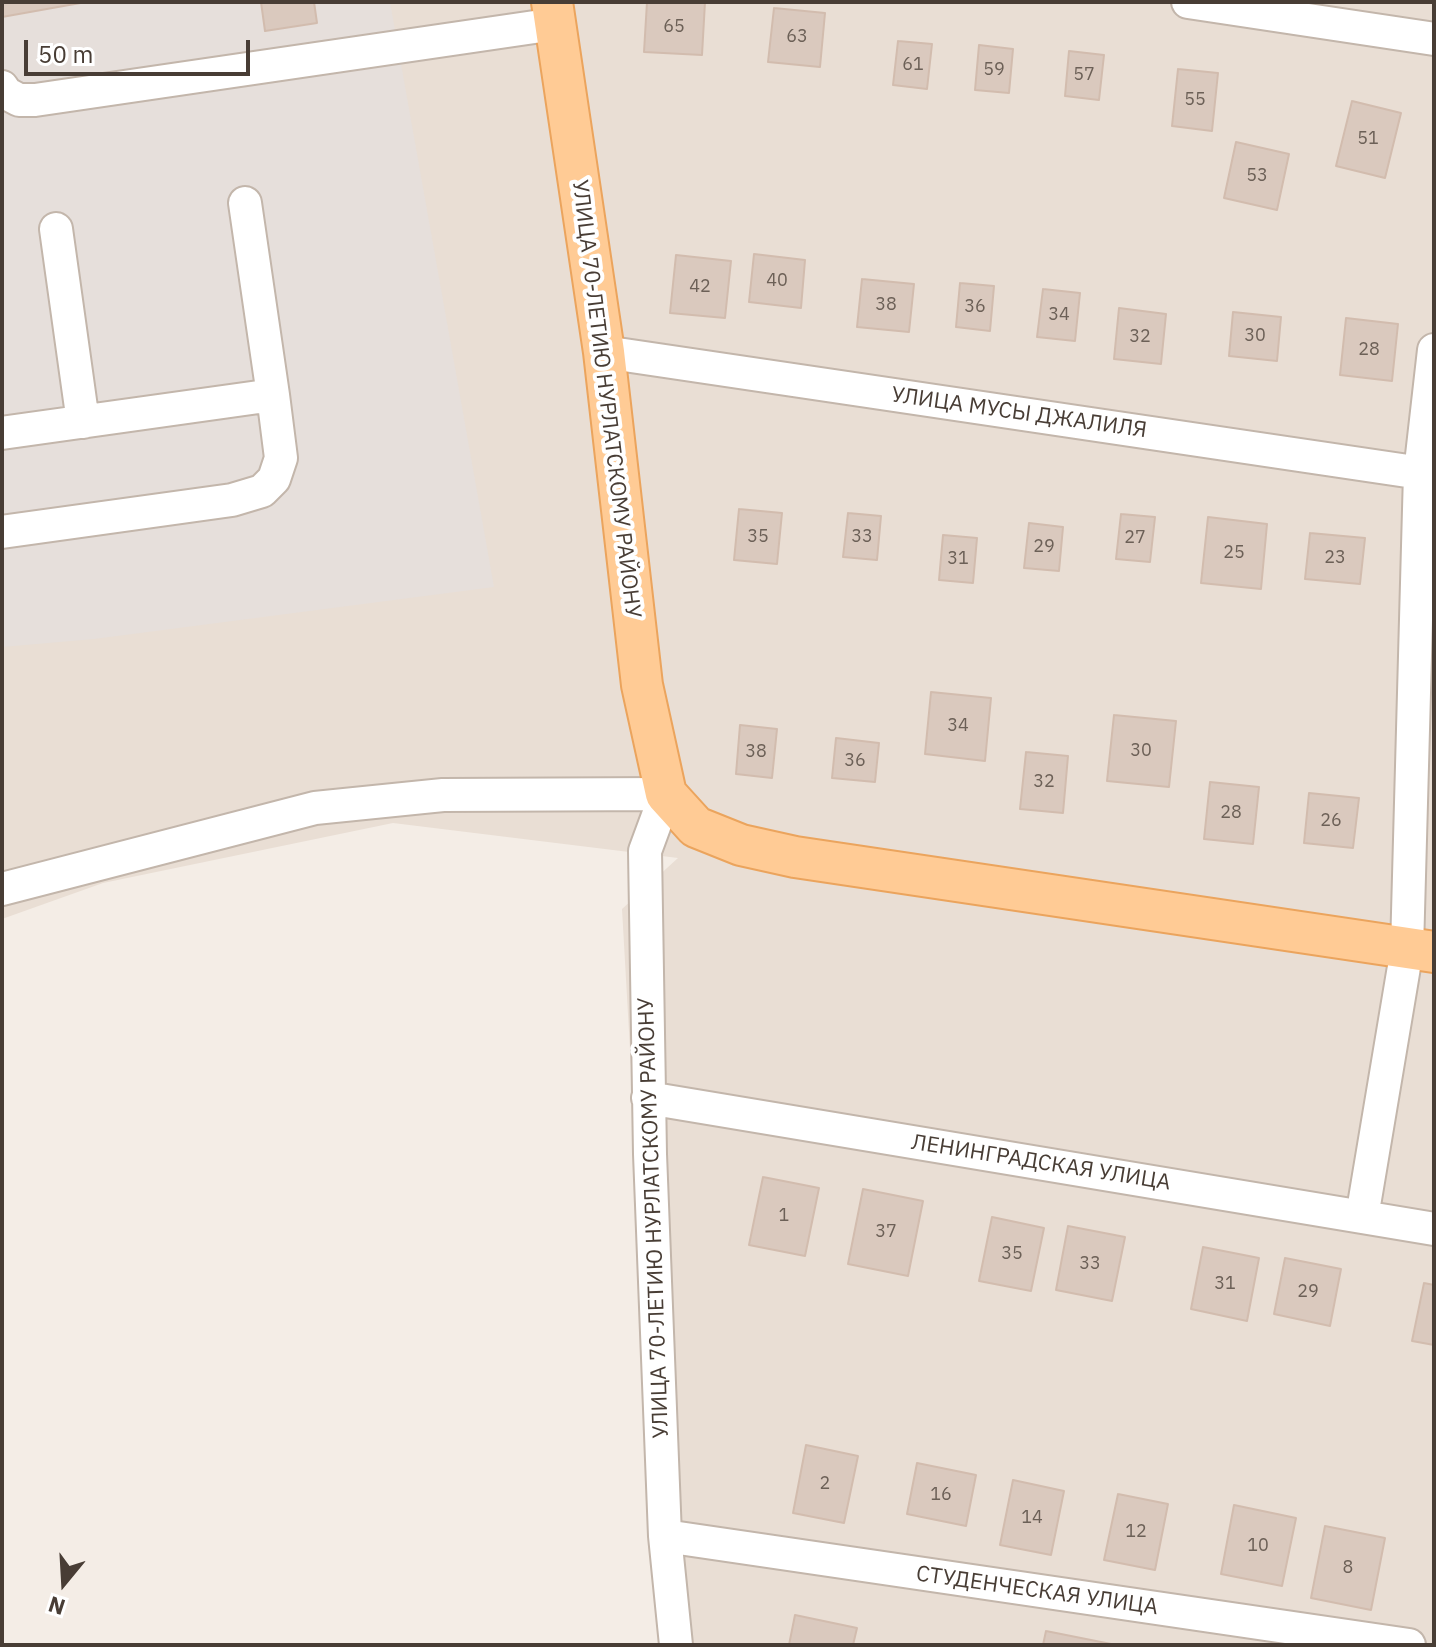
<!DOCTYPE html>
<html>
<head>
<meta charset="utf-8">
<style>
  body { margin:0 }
  #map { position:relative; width:1436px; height:1647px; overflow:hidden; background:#f4ede6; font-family:"IBM Plex Sans",sans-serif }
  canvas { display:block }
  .frame { position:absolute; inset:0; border:4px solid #483d35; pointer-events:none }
  .north { position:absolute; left:24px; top:1543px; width:80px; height:80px; -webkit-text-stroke:6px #fff; paint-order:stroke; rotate:198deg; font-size:22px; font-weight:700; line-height:32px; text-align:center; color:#483d35 }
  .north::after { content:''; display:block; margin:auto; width:28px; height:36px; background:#483d35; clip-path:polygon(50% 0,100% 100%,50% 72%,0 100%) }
  .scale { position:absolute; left:24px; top:40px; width:226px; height:36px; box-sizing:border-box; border:4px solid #483d35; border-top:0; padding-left:10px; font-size:24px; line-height:28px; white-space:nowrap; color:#483d35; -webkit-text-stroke:6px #fff; paint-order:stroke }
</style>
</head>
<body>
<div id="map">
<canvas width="1436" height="1647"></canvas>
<div class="frame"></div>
<div class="north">N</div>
<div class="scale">50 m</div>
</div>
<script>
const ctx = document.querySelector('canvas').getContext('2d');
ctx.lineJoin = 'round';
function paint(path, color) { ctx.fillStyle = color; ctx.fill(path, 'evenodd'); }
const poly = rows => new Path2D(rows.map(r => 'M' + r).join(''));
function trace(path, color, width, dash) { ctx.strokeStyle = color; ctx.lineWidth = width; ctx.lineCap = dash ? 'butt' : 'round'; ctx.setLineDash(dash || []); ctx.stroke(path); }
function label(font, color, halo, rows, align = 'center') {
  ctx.font = font + ' "IBM Plex Sans",sans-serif'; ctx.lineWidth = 8; ctx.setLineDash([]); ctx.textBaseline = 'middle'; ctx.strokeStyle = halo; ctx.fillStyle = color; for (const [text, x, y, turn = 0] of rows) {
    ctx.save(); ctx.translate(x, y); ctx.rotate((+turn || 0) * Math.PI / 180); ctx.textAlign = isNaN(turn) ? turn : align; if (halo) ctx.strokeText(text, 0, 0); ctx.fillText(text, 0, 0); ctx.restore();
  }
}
const residential = poly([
  [2,2,1434,2,1434,1645,664,1645,622,909,678,858,393,823,103,883,2,919]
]);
const industrial = poly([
  [2,2,390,2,494,587,94,639,2,647]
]);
const building = poly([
  [2,2,86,2,2,17,2,2],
  [261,2,314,2,317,23,265,31,261,2],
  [647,2,705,2,702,55,644,52,647,2],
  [774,8,825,13,820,67,768,62,774,8],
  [898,41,932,44,927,89,893,85,898,41],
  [979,45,1013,49,1009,93,975,90,979,45],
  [1069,51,1104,55,1099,100,1065,96,1069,51],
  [1178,69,1218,73,1212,131,1172,126,1178,69],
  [1352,101,1401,113,1385,178,1336,166,1352,101],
  [1236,142,1289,154,1277,210,1224,198,1236,142],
  [754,254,805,260,801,308,749,302,754,254],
  [676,255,731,261,725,318,670,313,676,255],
  [862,279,914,284,909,332,857,327,862,279],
  [960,283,994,286,990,331,956,327,960,283],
  [1043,289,1080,293,1075,341,1037,337,1043,289],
  [1119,308,1166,314,1161,364,1114,359,1119,308],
  [1233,312,1281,317,1277,361,1229,356,1233,312],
  [1346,318,1398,324,1392,381,1340,375,1346,318],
  [739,509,782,513,777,564,734,560,739,509],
  [848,513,881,516,877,560,843,557,848,513],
  [1121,514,1155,517,1150,562,1116,559,1121,514],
  [1208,517,1267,524,1261,589,1201,583,1208,517],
  [1029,523,1063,527,1059,571,1024,568,1029,523],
  [1310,533,1365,538,1360,584,1305,579,1310,533],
  [943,535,977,538,973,583,939,580,943,535],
  [931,692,991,698,985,761,925,754,931,692],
  [1114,715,1176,721,1169,787,1107,781,1114,715],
  [740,725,777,729,772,778,736,774,740,725],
  [836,738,879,743,875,782,832,778,836,738],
  [1026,752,1068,756,1063,813,1020,809,1026,752],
  [1210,782,1259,787,1253,844,1204,839,1210,782],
  [1309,793,1359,798,1353,848,1304,843,1309,793],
  [763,1177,819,1188,805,1256,749,1245,763,1177],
  [863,1189,923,1201,908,1276,848,1264,863,1189],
  [992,1217,1044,1228,1031,1291,979,1281,992,1217],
  [1068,1226,1125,1237,1112,1301,1056,1290,1068,1226],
  [1203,1247,1259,1258,1247,1321,1191,1309,1203,1247],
  [1285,1258,1341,1269,1330,1326,1274,1314,1285,1258],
  [1424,1283,1434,1285,1434,1345,1412,1341,1424,1283],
  [806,1445,858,1456,844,1523,793,1513,806,1445],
  [917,1463,976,1475,966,1526,907,1514,917,1463],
  [1013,1480,1064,1491,1051,1555,1000,1545,1013,1480],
  [1118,1494,1168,1504,1155,1570,1104,1560,1118,1494],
  [1234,1505,1296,1518,1282,1586,1221,1574,1234,1505],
  [1325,1526,1385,1538,1371,1610,1311,1598,1325,1526],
  [795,1615,857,1628,853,1645,789,1645,795,1615],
  [1046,1631,1116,1645,1043,1645,1046,1631]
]);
const minor = poly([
  [1188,2,1434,39],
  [2,87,6,93,19,100,35,100,555,24],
  [245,203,273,395],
  [56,229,83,422],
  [604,352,1434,475],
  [2,433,273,395,281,458,274,479,262,491,232,500,2,532],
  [2,889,315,808,443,795,666,794,645,851,650,1154,665,1536,676,1645],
  [648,1098,1434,1229],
  [1362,1217,1407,949,1420,473,1434,350],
  [665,1536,1409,1645]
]);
const major = poly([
  [552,2,604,352,642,685,666,794,696,827,741,845,795,857,1434,952]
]);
const numberNames = [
  ["65",674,27],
  ["63",797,37],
  ["61",913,65],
  ["59",994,70],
  ["57",1084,75],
  ["55",1195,100],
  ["51",1368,139],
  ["53",1257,176],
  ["40",777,281],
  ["42",700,287],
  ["38",886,305],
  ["36",975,307],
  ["34",1059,315],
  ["30",1255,336],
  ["32",1140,337],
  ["28",1369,350],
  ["35",758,537],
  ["33",862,537],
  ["27",1135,538],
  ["29",1044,547],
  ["25",1234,553],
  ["23",1335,558],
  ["31",958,559],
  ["34",958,726],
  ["30",1141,751],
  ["38",756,752],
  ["36",855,761],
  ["32",1044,782],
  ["28",1231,813],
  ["26",1331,821],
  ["1",784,1216],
  ["37",886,1232],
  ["35",1012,1254],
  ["33",1090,1264],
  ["31",1225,1284],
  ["29",1308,1292],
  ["2",825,1484],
  ["16",941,1495],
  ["14",1032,1518],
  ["12",1136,1532],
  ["10",1258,1546],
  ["8",1348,1568]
];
const streetNames = [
  ["УЛИЦА 70-ЛЕТИЮ НУРЛАТСКОМУ РАЙОНУ",606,399,83],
  ["УЛИЦА МУСЫ ДЖАЛИЛЯ",1019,413,8],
  ["ЛЕНИНГРАДСКАЯ УЛИЦА",1041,1163,9],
  ["УЛИЦА 70-ЛЕТИЮ НУРЛАТСКОМУ РАЙОНУ",654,1218,-92],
  ["СТУДЕНЧЕСКАЯ УЛИЦА",1037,1591,8]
];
paint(residential, '#e9ded4');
paint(industrial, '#e6dfdb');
paint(building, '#dac9be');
trace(building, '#d2bcae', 2);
trace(minor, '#c3b6ab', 36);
trace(major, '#eba45d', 44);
trace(minor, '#fff', 32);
trace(major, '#ffcb95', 40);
label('18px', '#6c6057', null, numberNames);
label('22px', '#483d35', '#fff', streetNames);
</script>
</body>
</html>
